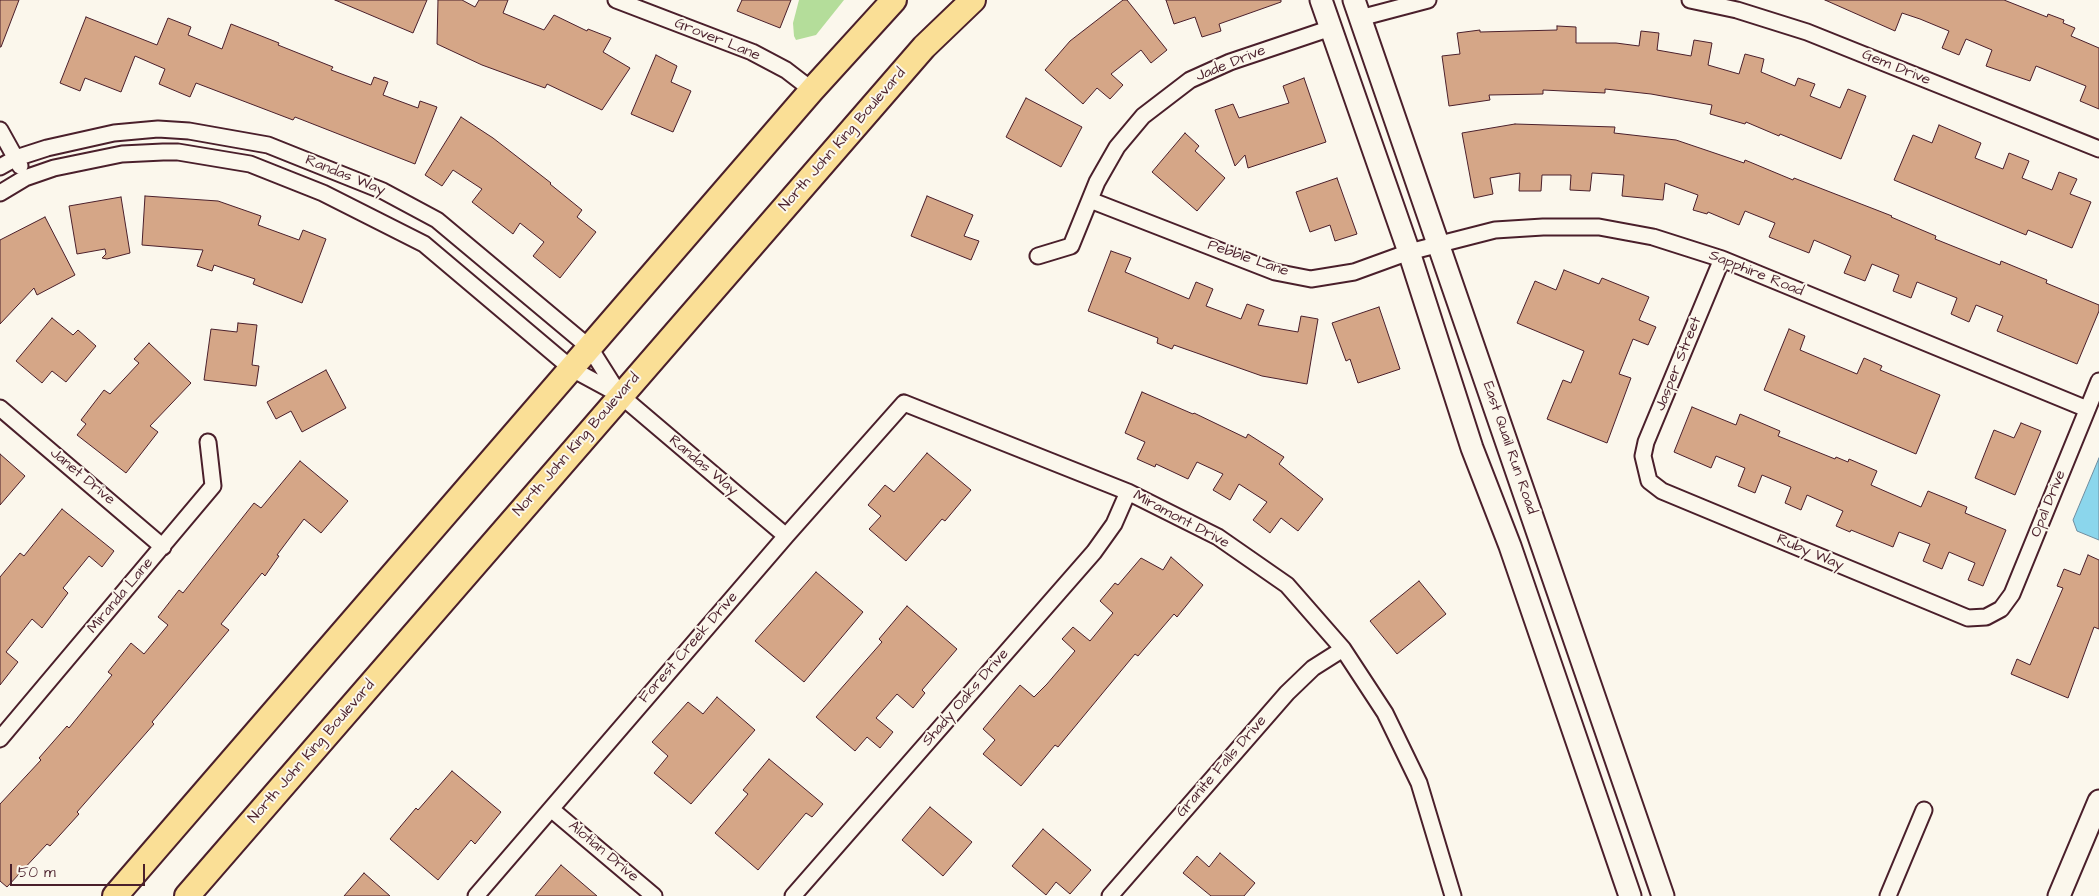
<!DOCTYPE html>
<html>
<head>
<meta charset="utf-8">
<style>
  body { margin:0 }
  #map { position:relative; width:2099px; height:896px; overflow:hidden; background:#fbf7ec; font-family:"Architects Daughter",sans-serif }
  canvas { display:block }
  .scale { position:absolute; left:10px; top:864px; width:135px; height:22px; box-sizing:border-box; border:2px solid #4a1f2b; border-top:0; padding-left:6px; font-size:15px; line-height:18px; white-space:nowrap; color:#4a1f2b; -webkit-text-stroke:4px #fbf7ec; paint-order:stroke }
</style>
</head>
<body>
<div id="map">
<canvas width="2099" height="896"></canvas>
<div class="scale">50 m</div>
</div>
<script>
const ctx = document.querySelector('canvas').getContext('2d');
ctx.lineJoin = 'round';
function paint(path, color) { ctx.fillStyle = color; ctx.fill(path, 'evenodd'); }
const poly = rows => new Path2D(rows.map(r => 'M' + r).join(''));
function trace(path, color, width, dash) { ctx.strokeStyle = color; ctx.lineWidth = width; ctx.lineCap = dash ? 'butt' : 'round'; ctx.setLineDash(dash || []); ctx.stroke(path); }
function label(font, color, halo, rows, align = 'center') {
  ctx.font = font + ' "Architects Daughter",sans-serif'; ctx.lineWidth = 4; ctx.setLineDash([]); ctx.textBaseline = 'middle'; ctx.strokeStyle = halo; ctx.fillStyle = color; for (const [text, x, y, turn = 0] of rows) {
    ctx.save(); ctx.translate(x, y); ctx.rotate((+turn || 0) * Math.PI / 180); ctx.textAlign = isNaN(turn) ? turn : align; if (halo) ctx.strokeText(text, 0, 0); ctx.fillText(text, 0, 0); ctx.restore();
  }
}
const green = poly([
  [799,0,844,0,816,35,796,40,794,36,793,23]
]);
const water = poly([
  [2099,458,2099,540,2077,531,2073,520,2099,458]
]);
const building = poly([
  [0,0,19,0,1,47,0,47,0,0],
  [335,0,427,0,413,33,335,0],
  [438,0,462,0,475,7,479,0,508,0,503,13,544,30,554,15,587,31,588,29,611,38,603,52,630,68,602,110,547,84,545,88,482,65,437,44,438,0],
  [742,0,791,0,780,28,737,11,742,0],
  [1123,0,1127,0,1167,50,1151,63,1141,50,1111,74,1123,85,1110,99,1097,88,1083,104,1045,70,1070,41,1123,0],
  [1166,0,1281,0,1281,2,1219,24,1221,31,1202,37,1195,17,1174,24,1166,0],
  [1825,0,2004,0,2047,17,2048,14,2064,20,2063,23,2075,28,2071,36,2099,48,2099,109,2080,101,2086,86,2036,66,2030,81,1986,66,1992,50,1966,39,1959,55,1942,48,1949,31,1920,19,1902,13,1895,31,1825,0],
  [86,17,157,45,168,18,191,27,188,35,222,49,231,24,279,43,278,45,333,67,331,70,371,85,374,77,388,82,383,95,418,108,420,101,437,107,415,164,295,117,293,120,196,83,190,97,159,84,165,69,135,56,121,92,85,78,80,91,60,83,86,17],
  [1557,26,1576,27,1576,43,1616,43,1639,46,1641,31,1659,33,1657,50,1691,56,1694,40,1712,43,1708,65,1739,74,1745,54,1764,59,1761,72,1795,86,1798,78,1815,84,1810,96,1840,108,1848,89,1866,96,1841,159,1780,134,1779,136,1746,122,1745,124,1710,114,1712,105,1651,94,1605,89,1605,93,1543,90,1543,94,1489,95,1490,100,1449,106,1442,56,1460,54,1457,33,1480,30,1480,32,1557,30,1557,26],
  [656,55,677,66,671,82,691,91,673,132,631,114,656,55],
  [1304,78,1326,142,1248,168,1245,155,1235,166,1215,110,1233,104,1239,118,1289,103,1283,86,1304,78],
  [1026,98,1082,127,1061,167,1006,137,1026,98],
  [461,117,493,138,551,183,550,184,582,210,577,217,596,232,560,278,533,256,544,242,520,223,513,234,472,202,482,189,453,170,442,186,425,175,461,117],
  [1515,124,1615,127,1614,133,1676,140,1744,163,1745,160,1793,180,1794,178,1892,216,1891,217,1936,236,1935,239,2000,265,2001,261,2047,280,2046,283,2099,305,2099,311,2077,364,1997,331,2003,316,1976,305,1969,322,1951,314,1957,298,1917,282,1911,298,1893,291,1899,275,1872,264,1865,281,1844,273,1851,256,1814,240,1809,253,1769,237,1775,223,1745,211,1739,225,1708,212,1707,214,1693,210,1698,195,1665,183,1663,200,1622,196,1624,175,1592,173,1590,191,1570,190,1571,175,1542,175,1541,191,1519,191,1520,173,1490,178,1493,194,1474,198,1462,133,1515,124],
  [1939,125,1981,143,1975,158,2003,169,2009,153,2029,161,2022,178,2052,190,2059,172,2077,179,2070,194,2091,202,2072,248,2028,230,2026,235,1894,180,1913,135,1932,143,1939,125],
  [1185,133,1199,146,1195,151,1225,178,1197,211,1152,172,1185,133],
  [1337,178,1357,234,1335,241,1330,225,1310,232,1296,192,1337,178],
  [145,196,218,201,261,216,258,225,299,240,303,230,326,239,302,303,253,284,255,279,214,265,212,271,197,266,203,250,142,245,145,196],
  [927,196,973,215,964,236,979,241,971,260,911,236,927,196],
  [121,197,130,253,107,259,102,258,106,254,105,249,77,254,69,206,121,197],
  [45,217,75,275,37,295,34,288,0,324,0,240,45,217],
  [1111,251,1131,258,1125,272,1189,299,1196,282,1213,289,1206,306,1241,319,1247,304,1264,310,1258,325,1298,332,1301,316,1318,319,1307,384,1262,376,1174,345,1172,349,1157,343,1158,338,1088,311,1111,251],
  [1564,270,1599,284,1602,278,1649,297,1639,320,1656,327,1648,345,1633,339,1619,374,1631,378,1607,443,1547,419,1563,380,1571,383,1584,351,1517,323,1535,281,1556,290,1564,270],
  [1379,307,1400,369,1358,383,1350,359,1346,361,1332,323,1379,307],
  [52,318,73,335,78,330,96,346,66,382,52,371,42,383,16,361,52,318],
  [238,323,257,325,252,365,259,366,256,386,204,380,211,329,237,332,238,323],
  [1789,329,1805,336,1800,350,1857,374,1864,358,1882,366,1880,370,1940,395,1916,454,1764,390,1789,329],
  [149,343,191,383,150,426,158,432,126,473,77,435,86,424,81,420,104,390,110,394,139,363,134,359,149,343],
  [326,370,346,408,302,432,291,411,276,419,267,402,326,370],
  [1142,392,1193,414,1194,413,1246,438,1248,434,1284,457,1279,464,1323,499,1298,531,1281,518,1270,533,1253,520,1267,502,1239,484,1230,500,1213,490,1223,474,1197,462,1188,479,1156,464,1155,467,1137,459,1145,442,1125,433,1142,392],
  [1692,407,1736,425,1740,414,1780,431,1778,436,1835,459,1836,457,1848,462,1849,459,1877,471,1871,485,1921,507,1928,491,1967,507,1965,513,2006,530,1983,586,1968,580,1975,563,1949,552,1942,569,1923,561,1930,544,1899,532,1893,547,1851,530,1850,532,1836,526,1843,511,1807,495,1801,510,1785,503,1791,487,1762,475,1755,493,1738,486,1745,468,1716,456,1711,468,1674,452,1692,407],
  [2021,423,2041,431,2015,495,1975,478,1994,430,2014,438,2021,423],
  [927,453,971,490,945,521,942,519,906,561,869,529,881,516,868,505,885,485,894,492,927,453],
  [0,454,25,476,0,505,0,454],
  [300,461,348,501,321,533,304,519,277,555,279,556,265,576,262,573,221,624,229,630,152,722,154,724,77,812,79,814,50,846,47,844,7,887,0,881,0,804,41,760,39,758,67,726,69,728,112,675,108,672,131,643,144,654,168,625,158,617,179,590,183,593,254,503,261,508,300,461],
  [62,509,114,551,102,567,89,556,63,588,68,593,42,628,32,619,6,652,18,662,0,685,0,577,20,553,24,556,62,509],
  [2088,555,2099,560,2099,629,2094,627,2068,698,2011,674,2017,659,2030,665,2063,588,2057,586,2064,569,2080,575,2088,555],
  [1171,557,1203,585,1177,617,1174,614,1138,656,1135,654,1058,747,1055,745,1021,786,983,754,995,740,983,729,1020,685,1034,697,1047,684,1075,651,1062,639,1073,627,1090,641,1113,613,1100,601,1115,583,1118,585,1141,558,1163,570,1171,557],
  [816,572,863,612,804,682,755,641,816,572],
  [1419,581,1446,614,1397,654,1370,621,1419,581],
  [907,606,957,649,922,690,925,693,913,708,897,694,876,718,893,732,880,748,867,737,855,751,816,717,882,642,879,639,907,606],
  [717,697,755,730,691,804,654,773,668,756,652,742,688,702,703,714,717,697],
  [769,759,823,804,812,817,806,813,758,870,715,833,748,794,743,790,769,759],
  [452,771,501,812,475,844,471,840,438,880,390,839,416,808,418,810,452,771],
  [930,807,972,842,943,876,902,840,930,807],
  [1043,829,1091,870,1070,894,1056,882,1046,895,1012,866,1043,829],
  [1220,853,1255,883,1244,896,1211,896,1183,873,1197,856,1209,867,1220,853],
  [561,865,597,896,535,896,561,865],
  [364,873,390,896,344,896,364,873]
]);
const street = poly([
  [616,0,752,52,786,70,812,90],
  [1690,0,1737,10,1807,32,2099,149],
  [1360,18,1428,0],
  [0,130,20,166],
  [0,167,16,158,47,148,114,133,158,129,189,131,268,145,383,191,437,220,590,348,619,394],
  [0,193,25,178,54,168,122,154,163,152,178,152,250,164,323,193,424,244,572,369,620,395,786,536],
  [1090,200,1275,272,1311,279,1354,272,1409,252,1495,230,1543,227,1599,227,1653,237,1722,259,2087,409],
  [1038,256,1071,246,1097,182,1117,147,1143,116,1190,80,1230,62,1331,28],
  [1722,259,1646,442,1643,456,1649,481,1662,491,1968,618,1986,617,2001,609,2012,594,2099,381],
  [0,408,163,547],
  [0,739,213,486,208,442],
  [551,809,654,896],
  [476,896,786,536,904,403,1128,492,1218,537,1287,585,1343,649,1385,713,1419,783,1453,896],
  [793,896,1094,552,1114,524,1128,492],
  [1110,896,1287,693,1313,668,1343,649],
  [1888,896,1924,810]
]);
const secondary = poly([
  [1321,0,1409,252,1472,448,1510,546,1630,896],
  [1354,0,1663,896],
  [2059,896,2099,801]
]);
const primary = poly([
  [115,896,812,90,894,0],
  [187,896,924,47,973,0]
]);
const streetNames = [
  ["Grover Lane",717,40,22],
  ["Jade Drive",1231,64,-22],
  ["Gem Drive",1896,68,22],
  ["North John King Boulevard",843,140,-49],
  ["Randas Way",345,176,22],
  ["Pebble Lane",1248,259,19],
  ["Sapphire Road",1756,274,22],
  ["Jasper Street",1679,364,-68],
  ["North John King Boulevard",577,445,-49],
  ["East Quail Run Road",1509,448,71],
  ["Randas Way",703,466,40],
  ["Janet Drive",82,477,40],
  ["Opal Drive",2049,504,-68],
  ["Miramont Drive",1181,520,28],
  ["Ruby Way",1810,553,23],
  ["Miranda Lane",121,596,-50],
  ["Forest Creek Drive",689,648,-49],
  ["Shady Oaks Drive",966,698,-49],
  ["North John King Boulevard",312,752,-49],
  ["Granite Falls Drive",1222,767,-49],
  ["Alotian Drive",603,852,40]
];
paint(green, '#b4dd9a');
paint(water, '#8bd6ec');
trace(water, '#718d9f', 1);
paint(building, '#d5a687');
trace(building, '#4a1f2b', 1);
trace(street, '#4a1f2b', 19);
trace(secondary, '#4a1f2b', 25);
trace(primary, '#4a1f2b', 28);
trace(street, '#fbf7ec', 15);
trace(secondary, '#fbf7ec', 21);
trace(primary, '#fadf96', 24);
label('15px', '#4a1f2b', '#fbf7ec', streetNames);
</script>
</body>
</html>
